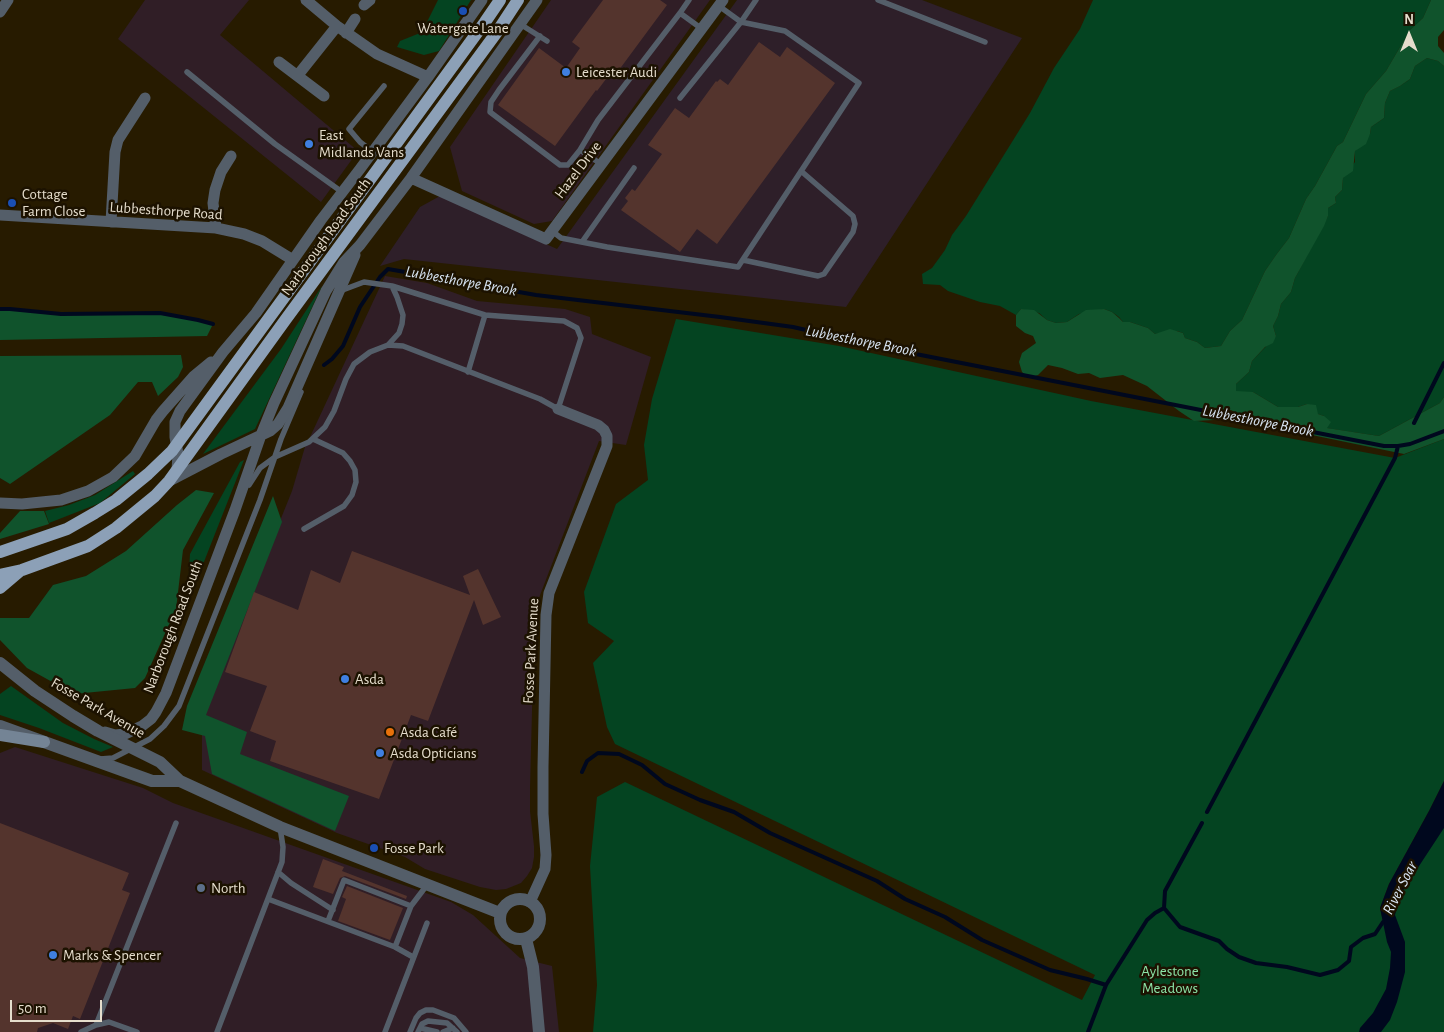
<!DOCTYPE html>
<html>
<head>
<meta charset="utf-8">
<style>
  body { margin:0 }
  #map { position:relative; width:1444px; height:1032px; overflow:hidden; background:#271b00; font-family:"Alegreya Sans",sans-serif }
  canvas { display:block }
  .north { position:absolute; left:1384px; top:10px; width:50px; height:50px; -webkit-text-stroke:4px #1c1200; paint-order:stroke; rotate:0deg; font-size:14px; font-weight:700; line-height:20px; text-align:center; color:#e5ddcc }
  .north::after { content:''; display:block; margin:auto; width:18px; height:22px; background:#e5ddcc; clip-path:polygon(50% 0,100% 100%,50% 72%,0 100%) }
  .scale { position:absolute; left:10px; top:1000px; width:92px; height:22px; box-sizing:border-box; border:2px solid #e5ddcc; border-top:0; padding-left:6px; font-size:15px; line-height:18px; white-space:nowrap; color:#e5ddcc; -webkit-text-stroke:4px #1c1200; paint-order:stroke }
</style>
</head>
<body>
<div id="map">
<canvas width="1444" height="1032"></canvas>
<div class="north">N</div>
<div class="scale">50 m</div>
</div>
<script>
const ctx = document.querySelector('canvas').getContext('2d');
ctx.lineJoin = 'round';
function paint(path, color) { ctx.fillStyle = color; ctx.fill(path, 'evenodd'); }
const poly = rows => new Path2D(rows.map(r => 'M' + r).join(''));
function trace(path, color, width, dash) { ctx.strokeStyle = color; ctx.lineWidth = width; ctx.lineCap = dash ? 'butt' : 'round'; ctx.setLineDash(dash || []); ctx.stroke(path); }
function label(font, color, halo, rows, align = 'center') {
  ctx.font = font + ' "Alegreya Sans",sans-serif'; ctx.lineWidth = 5; ctx.setLineDash([]); ctx.textBaseline = 'middle'; ctx.strokeStyle = halo; ctx.fillStyle = color; for (const [text, x, y, turn = 0] of rows) {
    ctx.save(); ctx.translate(x, y); ctx.rotate((+turn || 0) * Math.PI / 180); ctx.textAlign = isNaN(turn) ? turn : align; if (halo) ctx.strokeText(text, 0, 0); ctx.fillText(text, 0, 0); ctx.restore();
  }
}
const commercial = poly([
  [145,0,249,0,220,35,358,151,321,202,118,39],
  [551,0,710,0,552,221,534,224,462,191,450,147],
  [385,276,427,283,477,301,565,309,590,317,592,334,651,357,626,445,599,441,537,603,533,671,530,789,530,811,534,846,534,857,532,868,527,876,521,883,506,889,496,890,480,887,425,869,405,857,337,833,202,770,202,715,292,491,305,447,311,435],
  [15,747,143,788,173,803,451,902,473,915,520,958,552,966,559,1032,0,1032,0,753]
]);
const industrial = poly([
  [737,0,922,0,1022,38,846,307,404,259,380,266,420,207,440,196,557,249]
]);
const green = poly([
  [438,0,471,0,439,51,424,55,397,47,400,41,420,33,427,22],
  [1093,0,1431,0,1423,18,1410,30,1386,71,1366,94,1343,142,1337,146,1315,186,1306,199,1289,238,1276,255,1265,271,1242,320,1230,331,1221,346,1205,348,1197,342,1185,338,1183,333,1177,331,1155,334,1148,328,1130,322,1123,322,1119,317,1112,312,1104,309,1079,314,1067,322,1056,323,1047,320,1039,313,1021,309,1016,315,1000,306,980,302,948,291,940,285,923,284,922,274,932,268,945,250,952,235,966,216,1030,113,1054,68,1080,29],
  [1427,58,1438,61,1444,66,1444,397,1440,403,1379,436,1326,428,1324,416,1318,414,1307,404,1298,407,1278,407,1253,392,1236,392,1236,384,1249,372,1252,361,1276,336,1273,326,1278,316,1281,304,1291,292,1295,278,1328,216,1328,208,1336,203,1335,197,1342,190,1343,178,1355,162,1355,151,1370,134,1371,127,1384,118,1385,103,1390,91,1400,86,1410,79,1415,66],
  [322,286,255,429,203,454,281,349],
  [676,319,839,346,1091,401,1395,458,1444,439,1444,781,1429,811,1389,884,1380,908,1383,921,1444,802,1444,1032,593,1032,597,985,590,866,597,797,625,782,1082,1000,1095,975,615,744,607,727,593,663,614,641,588,623,584,592,616,504,648,480,644,445,652,399],
  [244,460,187,605,190,554,240,462],
  [133,471,135,474,100,503,49,523,45,511,69,505,95,495],
  [11,686,63,723,94,739,113,747,101,752,39,728,0,715,0,694]
]);
const forest = poly([
  [1431,0,1444,0,1444,30,1438,37,1438,46,1444,53,1444,66,1438,61,1427,58,1415,66,1410,79,1400,86,1390,91,1385,103,1384,118,1371,127,1370,134,1366,144,1355,151,1353,171,1343,178,1342,190,1335,197,1336,203,1328,208,1328,216,1324,226,1295,278,1291,292,1281,304,1278,316,1273,326,1276,336,1273,343,1265,347,1252,361,1249,372,1236,384,1236,391,1253,392,1278,407,1298,407,1307,404,1316,405,1318,414,1324,416,1331,422,1327,428,1379,436,1440,403,1444,397,1444,439,1404,454,1307,434,1298,434,1291,432,1282,423,1272,419,1259,426,1244,420,1238,414,1231,410,1225,412,1214,420,1194,421,1179,411,1147,386,1123,375,1100,378,1089,373,1078,374,1062,368,1048,365,1038,375,1029,378,1022,372,1019,362,1022,353,1036,343,1033,336,1025,333,1016,326,1016,315,1021,309,1034,310,1047,320,1056,323,1067,322,1086,310,1104,309,1112,312,1119,318,1123,322,1130,322,1148,328,1155,334,1170,329,1183,333,1185,338,1197,342,1205,348,1221,346,1230,331,1242,320,1265,271,1276,255,1289,238,1306,199,1315,186,1337,146,1343,142,1366,94,1386,71,1410,30,1423,18],
  [0,309,10,309,61,314,160,313,198,320,213,324,207,336,0,340],
  [181,355,183,367,178,377,158,396,152,382,138,382,110,415,10,484,0,478,0,356],
  [196,490,214,493,183,550,176,609,145,678,135,688,74,694,27,668,0,640,0,618,29,618,53,585,86,576,126,551,177,505],
  [273,496,282,522,206,715,247,732,240,754,349,796,335,831,212,774,205,736,182,730,187,706],
  [20,511,44,511,49,524,0,539,0,533]
]);
const water = poly([
  [1444,781,1444,828,1400,895,1395,915,1405,942,1405,972,1397,1002,1390,1020,1381,1032,1359,1032,1360,1028,1373,1013,1386,989,1390,968,1391,952,1387,942,1380,908,1389,884,1429,811]
]);
const stream = poly([
  [0,309,10,309,61,314,160,313,198,320,213,324],
  [324,365,332,359,343,346,360,307,380,277,388,269,536,295,720,317,793,327,875,346,1384,446,1398,446,1410,444,1444,431],
  [1414,423,1444,363],
  [582,772,587,761,598,753,619,754,642,765,665,784,700,800,734,812,770,833,877,881,905,899,945,917,982,940,1050,970,1087,979,1106,985,1147,920,1155,913,1164,908,1180,927,1219,941,1227,949,1239,957,1256,963,1287,967,1320,975,1338,970,1349,961,1351,947,1363,938,1375,934,1383,922],
  [1207,812,1395,458,1398,446],
  [1164,908,1165,891,1202,823],
  [1088,1032,1106,985]
]);
const building = poly([
  [603,0,660,0,667,5,616,74,612,71,597,91,596,90,555,146,498,105,539,48,566,68,580,48,572,42],
  [759,42,780,57,787,47,835,83,717,244,697,229,680,252,621,210,628,201,625,198,632,189,635,191,662,154,648,145,675,108,689,118,716,81,717,82,720,79,728,85],
  [352,551,470,595,463,576,478,569,501,617,483,625,474,600,428,721,411,715,379,799,270,761,276,741,250,731,267,686,225,672,254,592,298,610,311,570,340,583],
  [0,823,129,873,122,890,130,893,80,1019,73,1016,68,1029,53,1023,38,1028,37,1032,0,1032],
  [323,859,344,867,342,871,407,896,406,899,345,876,340,878,333,894,313,887],
  [347,886,403,908,390,940,338,921,346,899,342,897]
]);
const service = poly([
  [689,0,680,13,702,29],
  [878,0,985,42],
  [719,6,741,22,756,0],
  [520,24,547,41],
  [540,36,499,90,491,102,490,112,560,165,568,165,580,150],
  [187,72,275,144,342,192],
  [373,152,360,142,349,129,384,86],
  [601,164,580,150,598,120,680,13],
  [552,231,561,238,607,247,738,267,859,83,785,31,741,22,680,98],
  [582,242,634,168],
  [743,260,818,276,824,274,853,232,855,224,853,216,801,171],
  [340,291,364,282,392,286,485,315,564,321,577,328,581,338,558,409,540,399,403,346,388,345],
  [468,372,485,315],
  [249,485,260,468,275,457,309,442,325,427,334,411,346,379,354,364,370,352,388,345,399,333,402,324,403,315,397,297,392,286],
  [304,529,344,506,352,495,356,482,355,470,350,461,343,453,313,439],
  [100,759,113,758,150,739,164,726,179,706,260,500,281,439,301,392],
  [278,872,291,883,333,910],
  [268,899,395,947,411,906,427,885],
  [328,921,344,880,411,906],
  [395,947,413,957],
  [96,1025,176,823],
  [420,1028,437,1032],
  [81,1032,96,1025,109,1022,137,1032],
  [217,1032,282,862,283,847,280,827],
  [385,1032,427,923],
  [410,1032,416,1018,420,1013,426,1010,433,1010,454,1018,466,1032],
  [418,1032,422,1024,428,1021,447,1023,457,1032],
  [443,1032,453,1028]
]);
const minor = poly([
  [306,0,337,26,377,54,428,77],
  [364,5,370,0],
  [0,12,8,0],
  [346,33,355,19],
  [279,62,324,96],
  [298,75,337,26],
  [411,178,546,239,723,0],
  [0,215,216,228,244,234,262,241,293,260],
  [111,222,115,152,118,140,145,98],
  [216,228,213,203,215,190,221,172,231,156],
  [177,470,178,454,175,437,175,422,180,411,223,352,256,313,321,220,360,169,428,77,482,0],
  [171,480,221,454,270,431,278,424,288,408,355,255],
  [0,503,22,504,61,500,88,491,113,477,135,456,156,420,163,411,194,376,211,362],
  [105,732,115,735,125,734,142,726,151,719,156,712,166,693,235,510,261,435,274,403,326,291,344,262,360,245,411,178,537,0],
  [530,902,545,869,546,855,543,814,543,767,546,615,549,593,607,446,607,436,604,430,598,425,558,409]
]);
const tertiary = poly([
  [0,663,35,691,73,716,98,731,160,762,180,781,280,827,500,913],
  [0,726,152,781,180,781],
  '500 919a20 20 0 1 1 40 0a20 20 0 1 1-40 0Z',
  [526,939,533,967,539,1032]
]);
const secondary = poly([
  [0,735,44,742]
]);
const primary = poly([
  [0,552,67,529,95,513,116,500,148,474,172,451,485,22,500,0],
  [0,575,22,570,88,546,116,528,155,496,169,481,286,319,497,32,518,0],
  [0,588,20,571]
]);
const markers = [
  [463,11,5,"#1a4fb4"],
  [566,72,5,"#3f7fe0"],
  [309,144,5,"#3f7fe0"],
  [12,203,5,"#1a4fb4"],
  [345,679,5,"#3f7fe0"],
  [390,732,5,"#e8710a"],
  [380,753,5,"#3f7fe0"],
  [374,848,5,"#1a4fb4"],
  [201,888,5,"#5c6f8a"],
  [53,955,5,"#3f7fe0"]
];
const poiNames = [
  ["Watergate Lane",463,28,"center"],
  ["Leicester Audi",576,72],
  ["East",319,135],
  ["Midlands Vans",319,152],
  ["Cottage",22,194],
  ["Farm Close",22,211],
  ["Asda",355,679],
  ["Asda Café",400,732],
  ["Asda Opticians",390,753],
  ["Fosse Park",384,848],
  ["North",211,888],
  ["Marks & Spencer",63,955]
];
const streetNames = [
  ["Hazel Drive",578,170,-53],
  ["Lubbesthorpe Road",166,211,4],
  ["Narborough Road South",326,237,-54],
  ["Narborough Road South",173,627,-69],
  ["Fosse Park Avenue",531,651,-87],
  ["Fosse Park Avenue",98,708,30]
];
const parkNames = [
  ["Aylestone",1170,971],
  ["Meadows",1170,988]
];
const waterNames = [
  ["Lubbesthorpe Brook",461,281,10],
  ["Lubbesthorpe Brook",861,341,11],
  ["Lubbesthorpe Brook",1258,421,11],
  ["River Soar",1400,888,-63]
];
paint(commercial, '#301e26');
paint(industrial, '#2e1f29');
paint(green, '#044421');
paint(forest, '#10532c');
paint(water, '#00081e');
trace(stream, '#00081e', 4);
paint(building, '#54342d');
trace(service, '#545e69', 5.5);
trace(minor, '#545e69', 11);
trace(tertiary, '#545e69', 12);
trace(secondary, '#748495', 12);
trace(primary, '#8ca0b7', 12);
for (const [x, y, r, color] of markers) { const dot = new Path2D(); dot.arc(x, y, r, 0, 2 * Math.PI); ctx.fillStyle = color; ctx.fill(dot); trace(dot, '#1c1200', 2); }
label('15px', '#e5ddcc', '#1c1200', poiNames, 'left');
label('15px', '#e5ddcc', '#1c1200', streetNames);
label('15px', '#8ce4a7', '#1c1200', parkNames);
label('italic 16px', '#d8e5f3', '#1c1200', waterNames);
</script>
</body>
</html>
